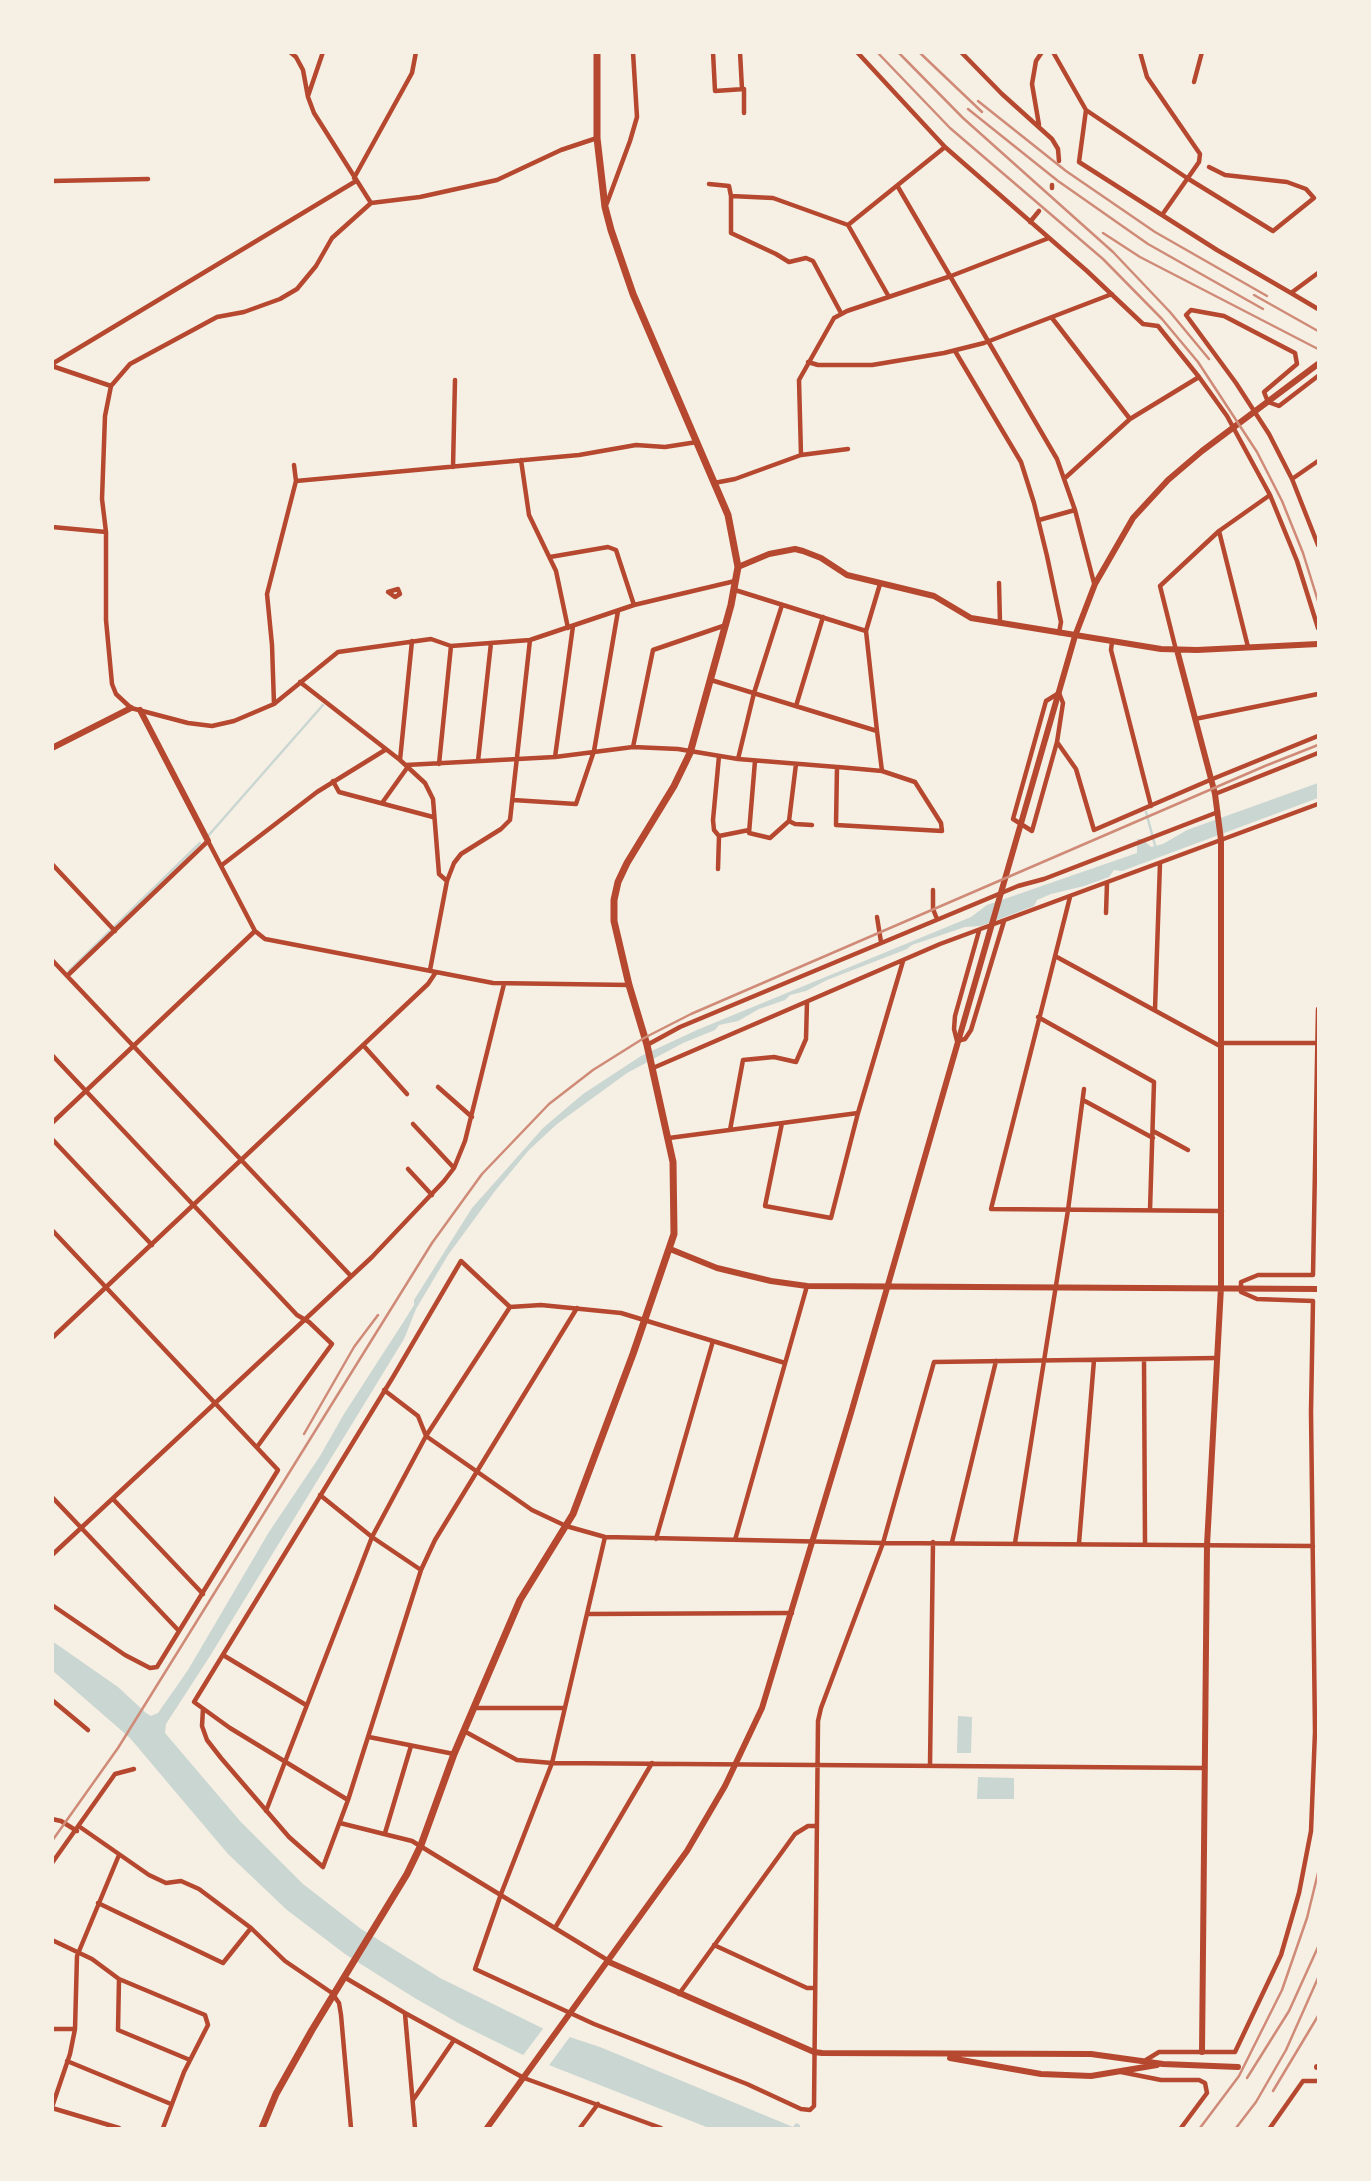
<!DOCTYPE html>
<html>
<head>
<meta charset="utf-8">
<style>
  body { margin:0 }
  #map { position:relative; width:1371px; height:2181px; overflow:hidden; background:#f6efe4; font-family:"Source Sans 3",sans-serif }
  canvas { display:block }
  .frame { position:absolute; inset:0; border:54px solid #f6efe4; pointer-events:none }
</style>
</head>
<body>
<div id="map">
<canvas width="1371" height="2181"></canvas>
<div class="frame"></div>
</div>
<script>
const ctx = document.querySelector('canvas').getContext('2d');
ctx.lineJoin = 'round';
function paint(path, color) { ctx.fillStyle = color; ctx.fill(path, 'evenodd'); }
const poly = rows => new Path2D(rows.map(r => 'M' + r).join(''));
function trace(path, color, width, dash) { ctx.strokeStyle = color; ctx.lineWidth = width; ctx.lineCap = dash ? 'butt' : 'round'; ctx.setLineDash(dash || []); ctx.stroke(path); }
const water = poly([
  [1318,783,1318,798,1122,871,1114,870,1109,877,1084,886,1051,894,1037,900,1034,906,981,926,965,927,912,945,907,949,827,980,806,991,790,995,785,1000,759,1009,738,1021,719,1025,715,1030,683,1043,627,1073,557,1124,529,1150,495,1191,448,1255,416,1309,404,1339,210,1656,166,1724,165,1733,240,1821,303,1884,361,1929,440,1978,542,2028,600,2047,793,2127,796,2123,800,2125,800,2128,709,2128,521,2054,460,2024,413,1997,345,1954,287,1910,228,1854,130,1738,53,1671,52,1641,118,1687,146,1713,151,1716,158,1713,188,1670,269,1532,320,1456,344,1414,404,1321,414,1305,414,1300,472,1208,543,1128,583,1094,641,1056,697,1030,971,917,987,905,1137,853,1137,839,1142,839,1151,847,1163,844,1187,830],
  [958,1716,972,1717,971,1753,957,1753],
  [978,1777,1014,1778,1014,1799,977,1799]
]);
const pier = poly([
  [545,2026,572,2034,547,2068,521,2058]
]);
const stream = poly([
  [1146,812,1156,849],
  [208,836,323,705],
  [69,971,200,843]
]);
const minor = poly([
  [290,52,296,57,303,70,308,97,314,113,371,203],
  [713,52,715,91,744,89,744,113],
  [740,52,742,89],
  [857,52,945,147],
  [961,52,1002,94,1052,139,1058,149,1059,161],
  [1053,52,1086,110,1079,162,1162,215],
  [1140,52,1147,77,1200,154,1199,162,1162,215,1217,250,1291,293,1318,273],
  [1194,82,1202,52],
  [308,96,323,52],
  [1086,110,1187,178,1273,231,1314,198,1306,189,1287,182,1225,175,1209,167],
  [1039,125,1032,84,1036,61,1042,52],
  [597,138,561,150,497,180,420,197,371,203,332,238,316,266,297,289,280,299,244,312,217,317,130,364,111,386,105,416,102,499,106,532,106,620,112,684,116,694,131,708,188,723,212,726,234,721,274,704,338,652,431,639,451,646,530,640,634,605,735,581],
  [354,178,412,73,416,52],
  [52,181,148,179],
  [709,184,729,186,731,196],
  [898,187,1057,459,1075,510,1094,583],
  [1052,188,1052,185],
  [607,203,630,141,637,117,633,52],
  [1030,222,1039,211],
  [1291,293,1318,309],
  [889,297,848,225,945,147,1087,271,1143,324,1158,326,1199,377,1227,416,1270,495,1297,561,1318,628],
  [841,313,813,261,806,258,789,262,776,254,731,233,731,196,773,198,848,225],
  [1052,318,1130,419],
  [955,351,1021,462,1034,503,1047,556,1061,622,1059,633],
  [808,362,818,365,872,365,944,353,984,343,1112,294],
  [52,364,356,181],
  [52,366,111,386],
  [1318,376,1279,406,1268,402,1264,392,1297,364,1295,353,1224,316,1191,310,1186,315,1236,383,1269,434,1292,479,1318,545],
  [801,455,848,449],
  [521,460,529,515,556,571,568,628],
  [453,467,455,380],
  [1065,478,1130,419,1199,377],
  [1292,479,1318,461],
  [296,481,579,455,636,445,665,447,697,442],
  [714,483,735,479,801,455,799,380,834,318,847,311,951,276,1049,238],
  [1039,520,1075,510],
  [52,527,106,532],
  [550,557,608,547,616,550,634,605],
  [999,583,1000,623],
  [398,589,400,594,395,597,388,592,398,589],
  [735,590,866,631,877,731],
  [866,631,880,584],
  [1112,642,1111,650,1151,806],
  [1248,647,1219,531,1270,495],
  [1176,650,1160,586,1219,531],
  [711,680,877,731,882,771,838,767],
  [300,682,400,760,425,783,433,799,439,874,447,881],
  [1059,693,1063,703,1057,742,1032,831,1013,819,1046,701,1059,693],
  [274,704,272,645,267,594,296,481,294,465],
  [796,706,823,617],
  [1195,719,1318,694],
  [1057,742,1076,769,1094,830,1210,780,1318,736],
  [633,747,653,650,726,625],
  [719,756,713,820,714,830,719,836,749,830],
  [555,757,573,626],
  [738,759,754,693,782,605],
  [400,760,412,641],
  [478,761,491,643],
  [755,761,749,833,770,838,789,821,796,764],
  [439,764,451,646],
  [406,765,555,757,633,747,678,749,738,759,837,767,836,825,942,831,941,823,915,782,882,771],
  [333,781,339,792,433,817],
  [1215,794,1318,753],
  [513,800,576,804,594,751,618,611],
  [382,803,407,768],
  [789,821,795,824,812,825],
  [52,864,115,931],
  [222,865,317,792,385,750],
  [718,869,719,836],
  [933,890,933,909,937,919],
  [1070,897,991,1209,1222,1211],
  [1106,913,1107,883],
  [877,917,881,942],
  [979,931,955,1016,954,1029,957,1041,965,1039,971,1030,1004,921],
  [1055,956,1220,1046],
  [52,960,350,1275],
  [430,970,447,881,454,863,461,854,501,829,510,820,530,640],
  [67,976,208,841,255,931,265,939,493,983,629,985],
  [1155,1009,1160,863],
  [1038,1017,1154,1082,1150,1210],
  [1221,1043,1318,1043],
  [363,1045,407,1094],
  [647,1045,680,1027,1018,886,1044,879,1218,812],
  [52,1055,297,1315,309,1322,332,1344,257,1447],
  [653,1068,940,944,1318,804],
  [438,1087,472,1117],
  [1083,1100,1153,1138],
  [52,1123,255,931],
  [782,1123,765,1206,831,1218,858,1113,903,961],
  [413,1124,454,1168],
  [730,1130,743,1060,774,1057,796,1062,806,1039,807,1002],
  [1153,1131,1188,1150],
  [669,1138,858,1113],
  [52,1139,152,1245],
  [408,1169,432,1195],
  [52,1230,278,1470,157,1667,150,1668,125,1655,52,1605],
  [52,1338,428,984,436,972],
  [1144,1360,1145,1544],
  [384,1390,418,1416,426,1436,532,1510,566,1526,605,1537,883,1543,1313,1546],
  [320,1495,372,1537,421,1570],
  [52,1497,179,1631],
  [113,1499,203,1594],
  [605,1537,552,1763,501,1894,475,1969,594,2024,747,2084,801,2109,810,2110,814,2106,818,1721,821,1708,883,1543,934,1362,1217,1358],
  [656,1539,713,1341],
  [735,1540,807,1286],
  [952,1542,996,1361],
  [1015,1543,1068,1210,1084,1089],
  [1079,1543,1094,1360],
  [52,1555,372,1257,444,1181,454,1168,465,1141,504,984],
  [587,1614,792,1613],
  [223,1655,306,1705],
  [52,1700,88,1730],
  [475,1708,565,1708],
  [203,1709,202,1726,207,1740,221,1758,289,1837,323,1867,348,1800,421,1570,435,1540,577,1308],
  [464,1731,517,1760,552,1763,1205,1768],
  [369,1737,454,1754],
  [930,1765,933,1542],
  [348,1800,230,1728,194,1702,393,1377,461,1261,510,1307,541,1305,621,1313,785,1363],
  [266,1811,372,1537,426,1436,510,1307],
  [52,1819,61,1821,77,1831],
  [340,1823,412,1841,609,1961],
  [80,1827,149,1875,166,1883,181,1881,199,1889,251,1928,285,1961,332,1993,339,2003,341,2015,351,2128],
  [385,1833,411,1746],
  [52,1863,115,1774,134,1769],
  [98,1903,223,1963,251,1928],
  [555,1928,652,1763],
  [52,1940,92,1959,119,1979,205,2015,208,2025,184,2072,163,2128],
  [714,1945,807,1988,815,1988],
  [344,1977,405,2013,524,2078,661,2128],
  [119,1979,118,2030,190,2060],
  [679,1994,795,1834,808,1826,817,1826],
  [405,2014,415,2128],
  [52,2029,75,2029],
  [1146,2060,1159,2052,1235,2052,1281,1955,1299,1893,1311,1831,1315,1732,1311,1412,1313,1301,1257,1299,1241,1292,1241,1282,1258,1275,1313,1275,1318,1009],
  [67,2061,171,2104],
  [1121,2072,1161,2080,1199,2080,1205,2083,1207,2093,1181,2128],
  [413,2100,454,2040],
  [52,2107,70,2054,75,2029,77,1956,119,1855],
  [52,2108,119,2128],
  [580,2128,598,2104],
  [1270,2128,1303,2081,1318,2081]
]);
const tertiary = poly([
  [738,567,769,554,795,549,803,551,821,558,847,575,934,596,971,618,1161,649,1197,650,1318,644],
  [1177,650,1215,794,1221,840,1221,1287,1207,1545,1202,2052],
  [140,710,208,841],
  [52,748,131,708],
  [670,1249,717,1268,771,1281,807,1286,1318,1289],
  [609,1962,814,2052,822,2053,1091,2054,1163,2064,1238,2067],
  [950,2058,1041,2074,1091,2076,1157,2065],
  [1317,2067,1318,2067],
  [487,2128,687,1851,725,1786,762,1708,851,1413,1075,636,1095,584,1133,518,1168,480,1202,451,1318,364]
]);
const secondary = poly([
  [262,2128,276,2094,312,2030,407,1874,421,1845,454,1754,520,1600,573,1514,633,1354,674,1234,673,1162,647,1045,629,985,614,921,614,900,618,882,627,863,674,786,690,753,731,605,738,567,728,515,633,294,611,230,605,207,597,138,597,52]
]);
const rail = poly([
  [877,52,950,128,1103,259,1162,319,1198,362,1257,452,1282,501,1303,553,1318,601],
  [898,52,963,118,1113,252,1170,312,1209,359],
  [919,52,982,112],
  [978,101,1066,171,1155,232,1267,296],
  [968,109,1058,181,1148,244,1263,309],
  [1103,233,1140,257,1318,349],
  [1254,295,1318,331],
  [304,1434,354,1347,378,1315],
  [52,1841,118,1748,432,1243,482,1174,549,1104,593,1070,644,1038,691,1014,1265,766,1318,745],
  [1247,2078,1289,2011,1318,1947],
  [1273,2091,1318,2016],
  [1200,2128,1239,2076,1282,1990,1307,1918,1318,1873],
  [1236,2128,1256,2102,1286,2050,1318,1978]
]);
paint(water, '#c9d6d2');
paint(pier, '#f6efe4');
trace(stream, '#c9d6d2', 2.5);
trace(minor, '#b5482f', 4.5);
trace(tertiary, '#b5482f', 6);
trace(secondary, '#b5482f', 7);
trace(rail, '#cf8b77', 2.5);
</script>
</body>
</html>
